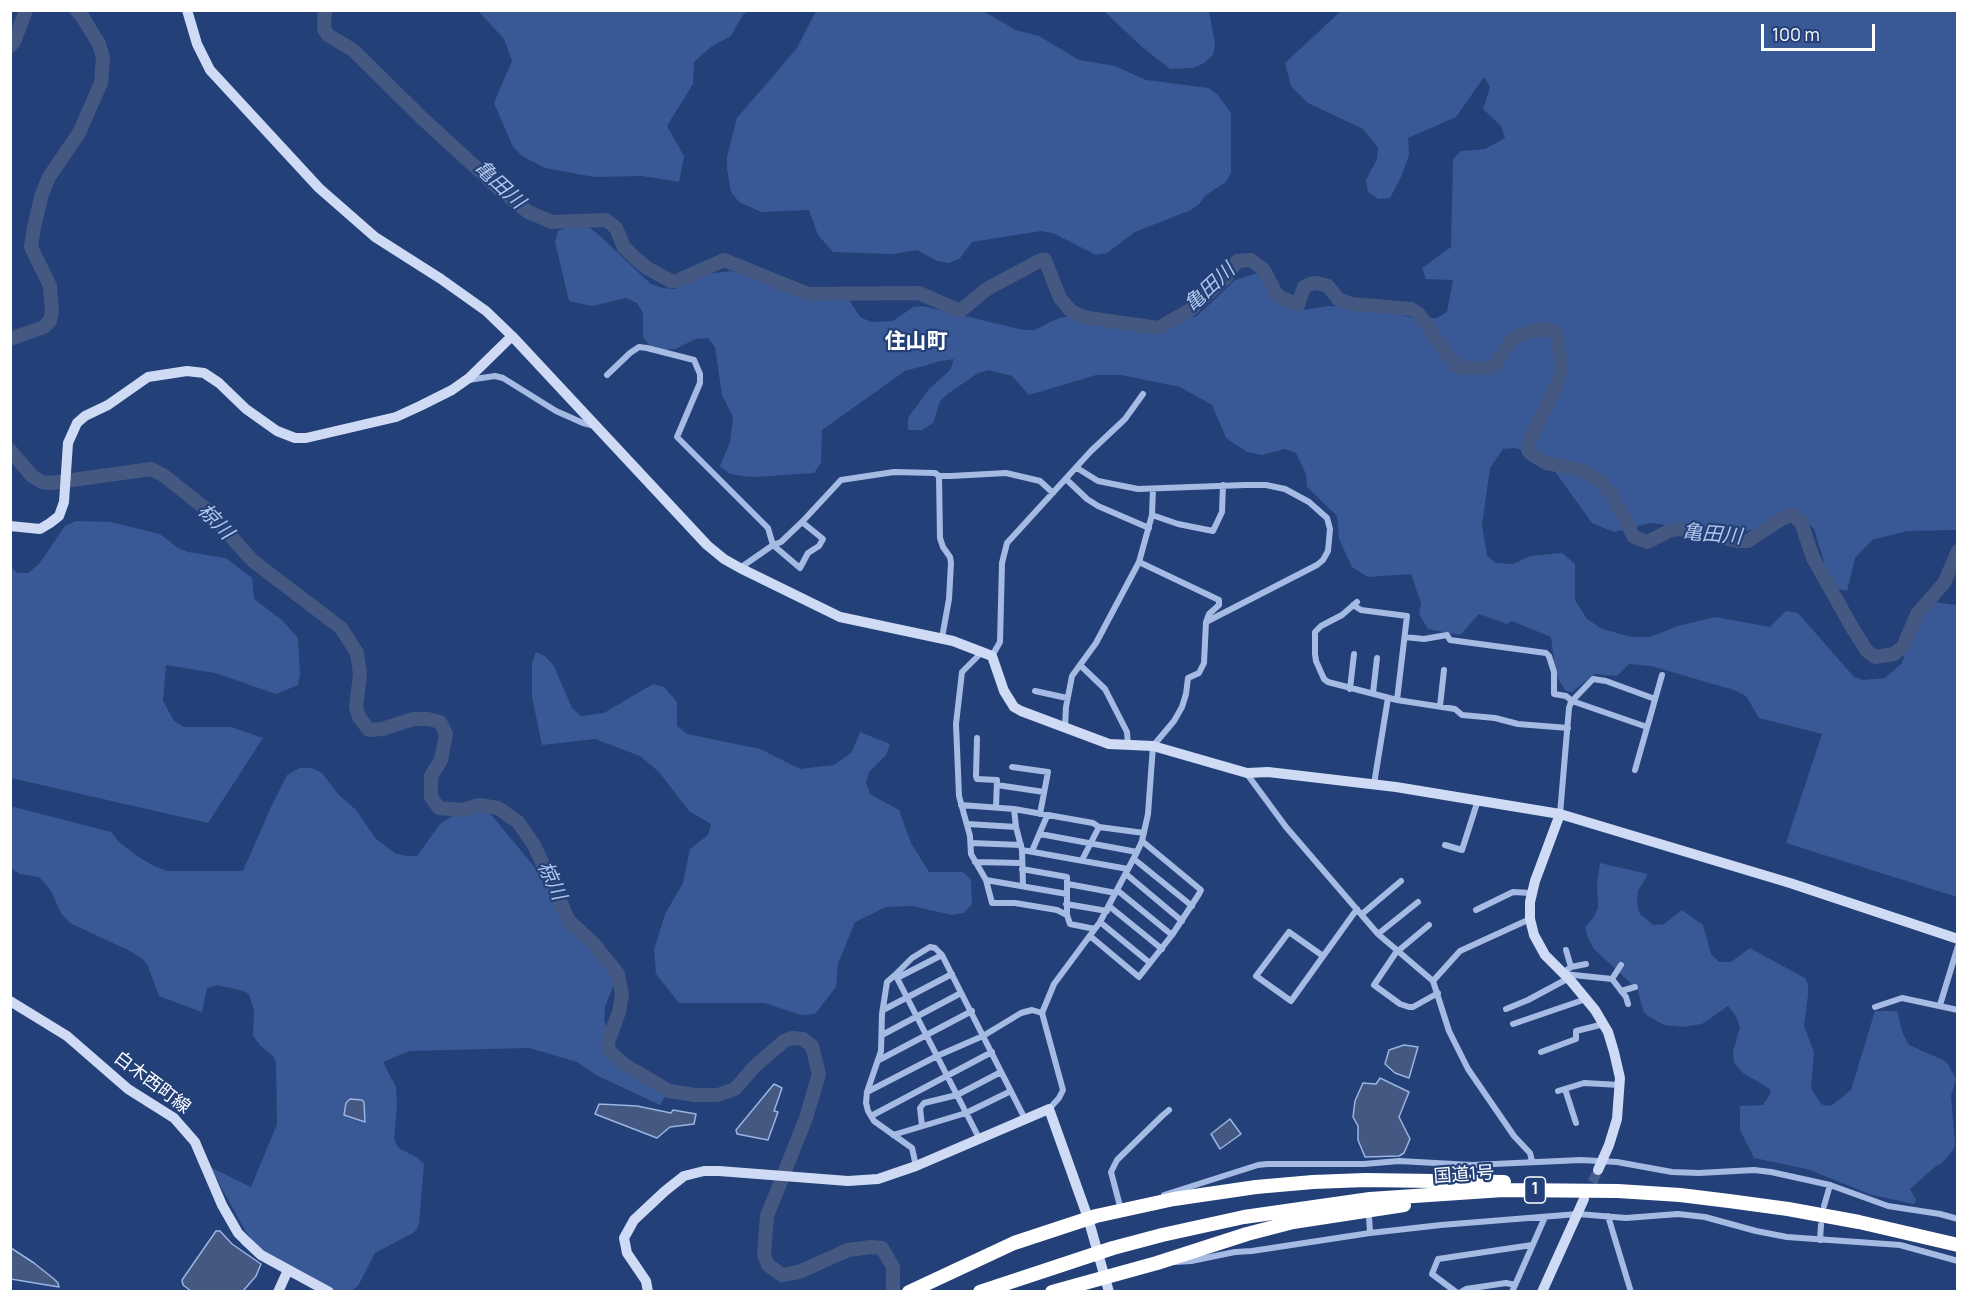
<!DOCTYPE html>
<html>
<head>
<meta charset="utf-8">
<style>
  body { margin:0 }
  #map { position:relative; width:1968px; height:1302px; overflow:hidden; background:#244078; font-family:Manrope,sans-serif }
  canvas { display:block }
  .frame { position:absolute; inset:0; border:12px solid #fff; pointer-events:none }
  .scale { position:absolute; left:1761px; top:24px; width:114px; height:27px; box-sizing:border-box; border:3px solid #fff; border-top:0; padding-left:8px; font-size:18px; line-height:21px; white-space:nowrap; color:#fff; -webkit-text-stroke:4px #244078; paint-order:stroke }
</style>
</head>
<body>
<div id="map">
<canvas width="1968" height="1302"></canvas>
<div class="frame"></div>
<div class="scale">100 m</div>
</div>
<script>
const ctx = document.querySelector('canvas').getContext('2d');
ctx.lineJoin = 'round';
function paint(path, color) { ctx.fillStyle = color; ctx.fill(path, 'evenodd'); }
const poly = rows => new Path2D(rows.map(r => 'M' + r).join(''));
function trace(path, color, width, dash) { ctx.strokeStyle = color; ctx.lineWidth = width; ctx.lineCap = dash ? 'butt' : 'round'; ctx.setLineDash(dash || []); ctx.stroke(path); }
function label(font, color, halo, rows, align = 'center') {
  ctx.font = font + ' Manrope,"Noto Sans JP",sans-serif'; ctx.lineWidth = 4.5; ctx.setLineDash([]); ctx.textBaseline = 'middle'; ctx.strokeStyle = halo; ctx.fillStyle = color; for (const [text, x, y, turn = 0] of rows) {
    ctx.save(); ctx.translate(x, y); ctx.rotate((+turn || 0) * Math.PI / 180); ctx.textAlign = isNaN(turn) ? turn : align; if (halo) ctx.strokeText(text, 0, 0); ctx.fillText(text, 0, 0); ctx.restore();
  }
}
const green = poly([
  [480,11,480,10,748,11,742,16,731,36,712,46,694,62,693,84,667,126,684,156,679,182,642,176,594,177,545,168,522,156,513,147,494,103,512,61,504,39,480,13],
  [816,11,983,11,1016,30,1039,36,1079,60,1115,66,1146,80,1209,88,1218,95,1231,113,1231,172,1226,182,1206,195,1199,204,1191,210,1135,232,1107,253,1096,255,1053,233,1041,231,972,242,960,258,949,263,937,261,917,250,893,254,833,252,818,235,809,210,761,212,739,202,731,192,727,169,727,157,737,118,797,48],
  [1104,11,1209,11,1215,44,1213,55,1204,63,1193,68,1170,69,1142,47],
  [1341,11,1957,11,1957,530,1907,531,1872,540,1855,558,1847,591,1836,588,1829,578,1814,529,1805,520,1779,521,1738,534,1650,523,1614,532,1592,523,1543,455,1515,448,1503,449,1490,468,1482,525,1487,555,1495,563,1513,564,1530,556,1562,553,1575,564,1575,600,1587,619,1602,629,1632,637,1650,637,1678,626,1715,617,1770,627,1786,611,1798,613,1854,677,1863,680,1885,678,1902,663,1916,618,1933,602,1957,605,1957,897,1786,843,1822,734,1759,718,1746,696,1734,690,1651,666,1629,664,1617,676,1595,674,1572,692,1566,691,1556,676,1551,637,1512,621,1507,624,1479,614,1460,635,1428,629,1419,614,1421,603,1411,574,1368,577,1352,567,1339,539,1337,516,1307,487,1306,474,1296,453,1285,449,1262,455,1247,452,1226,438,1212,405,1180,387,1121,375,1096,375,1029,395,1012,376,989,370,978,373,949,393,940,401,933,423,922,430,908,430,908,418,929,389,950,370,954,359,941,361,905,371,822,430,821,463,814,473,755,477,742,476,730,474,720,466,730,442,733,417,722,395,715,347,708,338,696,339,675,349,663,350,651,347,643,337,643,313,637,303,626,298,592,306,569,301,555,242,558,231,577,223,590,228,599,235,651,284,663,288,675,289,709,274,731,271,810,298,848,298,860,317,871,322,893,321,913,307,923,306,1023,330,1035,330,1056,319,1072,315,1094,325,1153,328,1197,316,1235,280,1258,273,1269,277,1303,310,1329,306,1370,308,1414,318,1437,318,1447,312,1453,280,1426,279,1422,268,1451,247,1453,159,1461,151,1485,149,1505,138,1501,126,1483,109,1490,87,1484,77,1456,117,1408,138,1409,155,1401,177,1390,198,1378,199,1368,192,1366,180,1377,159,1378,148,1363,129,1308,103,1291,86,1285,63],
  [76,521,111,522,160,534,178,548,188,552,226,558,252,578,254,599,282,620,298,638,300,674,298,685,276,694,215,673,166,665,163,701,174,721,184,727,231,727,263,738,208,823,11,778,11,567,17,573,28,573,39,564,65,526],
  [536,652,546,657,554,666,572,708,581,716,604,713,653,684,664,687,677,702,677,726,687,734,760,749,800,769,834,765,852,752,860,732,890,744,886,755,869,772,866,782,870,794,899,810,911,843,929,872,963,872,971,880,972,904,964,913,952,915,912,906,886,907,855,922,838,964,836,987,815,1014,801,1015,764,1003,679,1003,656,974,654,950,665,914,683,883,690,849,708,835,711,824,689,811,659,772,640,756,595,739,542,745,532,697,532,663],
  [300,768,312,768,322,773,338,794,356,810,376,839,395,853,406,856,417,856,440,824,451,817,464,813,488,811,542,876,554,897,584,936,611,963,614,985,605,1006,604,1019,610,1042,642,1076,667,1092,660,1105,596,1075,577,1062,529,1048,409,1051,383,1062,396,1087,397,1104,394,1139,396,1144,400,1149,416,1157,424,1164,419,1223,417,1229,413,1233,375,1253,358,1286,351,1291,333,1291,259,1248,247,1234,210,1167,251,1187,277,1124,276,1063,274,1057,260,1045,253,1036,254,1011,249,994,243,991,217,985,207,988,202,1012,159,996,147,964,142,959,130,951,70,923,61,913,51,891,39,877,20,874,11,868,10,806,111,832,119,842,137,856,156,867,168,871,243,871,271,807,287,775],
  [346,1103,364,1113,366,1119,363,1122,347,1117,344,1113],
  [1600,863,1648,874,1638,891,1637,903,1640,914,1653,925,1664,924,1682,910,1703,925,1711,954,1719,962,1731,962,1750,948,1805,978,1808,984,1808,995,1804,1026,1814,1052,1811,1088,1821,1104,1826,1106,1832,1105,1851,1090,1875,1011,1897,1011,1903,1034,1909,1045,1943,1060,1948,1064,1956,1079,1951,1096,1955,1144,1953,1150,1941,1164,1936,1166,1910,1189,1916,1200,1914,1204,1872,1195,1807,1169,1754,1158,1740,1130,1740,1106,1763,1105,1770,1094,1770,1089,1743,1073,1734,1063,1733,1052,1740,1027,1736,1016,1728,1006,1702,1024,1683,1027,1664,1025,1648,1016,1644,1012,1637,989,1594,949,1588,938,1585,927,1593,918,1598,908,1597,884]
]);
const water = poly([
  [1404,1045,1418,1047,1409,1078,1395,1073,1385,1064,1389,1050,1404,1045],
  [1380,1078,1409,1092,1399,1117,1410,1139,1404,1153,1399,1156,1365,1157,1358,1140,1358,1126,1353,1117,1355,1101,1363,1083,1376,1084,1380,1078],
  [774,1084,782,1088,774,1111,778,1112,768,1140,737,1134,736,1130,774,1084],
  [350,1099,362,1100,364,1102,365,1122,344,1115,346,1103,350,1099],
  [599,1104,637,1106,671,1113,673,1110,696,1114,694,1124,670,1127,657,1138,595,1114,599,1104],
  [1230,1119,1241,1134,1220,1149,1211,1134,1230,1119],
  [216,1231,220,1231,232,1244,261,1264,256,1276,243,1291,191,1291,183,1285,182,1280,216,1231],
  [11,1248,34,1263,54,1279,58,1283,59,1287,11,1279,11,1248]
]);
const river = poly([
  [325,10,324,29,328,35,353,50,422,118,496,186,528,212,552,222,606,220,616,228,624,247,635,258,647,268,671,281,677,281,724,260,808,294,919,293,960,311,987,289,1041,260,1045,260,1060,298,1070,310,1079,315,1088,318,1158,328,1190,310,1226,277,1237,261,1251,260,1264,270,1275,292,1280,297,1298,305,1304,287,1310,284,1317,283,1328,286,1338,299,1352,304,1411,309,1418,313,1455,365,1461,368,1488,368,1494,367,1512,339,1528,332,1548,329,1554,332,1557,337,1562,368,1557,384,1529,442,1528,450,1531,454,1546,463,1580,470,1599,480,1610,493,1634,537,1647,542,1669,531,1677,529,1698,532,1738,541,1748,541,1783,518,1792,515,1801,522,1813,558,1853,629,1867,651,1875,657,1894,654,1903,647,1917,614,1944,583,1958,551],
  [10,46,14,42,26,10],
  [10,339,44,327,50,321,52,312,50,286,31,247,34,227,42,194,49,177,79,133,101,83,103,57,99,44,82,16,76,10],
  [10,450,32,476,42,482,51,483,151,469,163,475,206,509,253,561,341,628,357,653,360,674,356,707,359,717,369,730,382,729,413,719,428,719,440,722,446,734,441,760,431,776,431,797,439,808,462,810,479,805,498,808,518,822,534,845,569,921,593,943,618,974,622,995,619,1012,608,1042,609,1051,625,1065,669,1091,695,1095,718,1095,735,1089,754,1067,784,1041,792,1038,803,1039,812,1046,819,1074,806,1118,767,1216,764,1255,768,1265,782,1275,799,1272,848,1250,871,1247,882,1248,893,1267,893,1292]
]);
const secondaryTunnel = poly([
  [1586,1196,1598,1170]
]);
const street = poly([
  [607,375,630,353,639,347,647,348,694,360,700,374,700,383,677,437,768,528,773,545,800,568,808,553,819,546,823,539,802,522],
  [468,380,495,376,503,378,556,411,583,423,595,426],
  [939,476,940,538,943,547,950,557,951,563,949,599,942,638],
  [1066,479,1087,499,1098,506,1149,528],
  [1152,515,1178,524,1213,531,1222,512,1223,485],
  [1139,562,1219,600,1219,605,1209,614,1206,622],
  [740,568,773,545,781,542,802,522,841,480,894,472,935,473,939,476,951,476,1006,473,1040,481,1053,493],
  [1357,602,1342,615,1321,626,1315,632,1315,654,1316,661,1324,679,1328,682,1397,700,1455,709,1462,715,1495,718,1518,724,1568,728],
  [1353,605,1361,610,1407,616,1397,700],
  [1405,637,1424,639,1447,635,1450,640,1546,653,1549,656,1554,672,1554,694,1566,696,1572,701,1647,727],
  [982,652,962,672,956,724,959,796,970,836,971,854,986,880,992,903,1015,903,1057,910,1067,915],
  [992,656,1000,642,1002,563,1007,543,1091,451,1125,419,1143,394],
  [1080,665,1105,689,1127,732,1128,745],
  [1350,689,1354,654],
  [1035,691,1067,698],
  [1373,693,1377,658],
  [1440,706,1444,670],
  [1065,728,1066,707,1072,676,1096,643,1139,562,1152,515,1153,489],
  [977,738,976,776,977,779,997,780,996,807],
  [1012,767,1048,772,1040,814],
  [1635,770,1662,675],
  [1247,774,1286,827,1378,934,1433,981,1449,1031,1468,1069,1514,1136,1530,1153,1532,1161],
  [1374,784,1388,698],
  [997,785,1044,792],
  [961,805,1014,809,1093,823,1099,827,1144,833],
  [1014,809,1016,827,1022,850,1023,886],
  [1560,814,1569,708,1571,702,1593,679,1606,681,1655,699],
  [968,824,1016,827],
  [1040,834,1137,852],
  [971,843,1021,845],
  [1445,845,1462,850,1478,800],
  [1022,850,1128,869],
  [1032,851,1047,816],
  [1134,859,1192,906],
  [1082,860,1099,827],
  [975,862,1022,863],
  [1022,869,1067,877,1067,915,1070,924,1095,929],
  [1126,874,1182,921],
  [986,880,1067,894],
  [1068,884,1116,893],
  [1117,890,1172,935],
  [1066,904,1107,911],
  [1109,906,1162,949],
  [1476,910,1513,892,1531,893],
  [1362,914,1401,881],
  [1100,922,1150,963],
  [1378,934,1418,902],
  [1090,936,1139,977,1172,935,1199,894,1201,890,1142,841],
  [1397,951,1374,985,1400,1004,1409,1007,1413,1007,1438,993],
  [1398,951,1429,925],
  [1323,956,1289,932,1256,976,1291,1001,1357,909],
  [1571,967,1586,964],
  [1563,973,1571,967,1566,950],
  [1564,974,1612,979,1626,997,1628,1004],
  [895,975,912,958,930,947,935,948,942,955],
  [897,978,895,975,887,982,882,1014,881,1051,867,1092,866,1103,868,1111,874,1121,912,1148,916,1166],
  [1612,979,1621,965],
  [1433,981,1460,951,1530,919],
  [1621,991,1635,987],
  [1940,1005,1958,946],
  [1875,1007,1902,998,1958,1010],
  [1506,1009,1528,1000,1569,978],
  [883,1010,952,974],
  [1042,1013,1063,1090,1059,1098,1049,1109],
  [1513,1024,1586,999],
  [882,1035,961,993],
  [1541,1052,1576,1039,1576,1031,1604,1024],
  [879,1060,972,1011],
  [1565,1089,1576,1123],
  [1558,1091,1584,1083,1620,1085],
  [867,1092,937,1056,983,1036,1021,1013,1032,1010,1042,1013,1054,984,1100,922,1137,852,1142,841,1148,814,1153,746,1174,721,1182,707,1186,694,1188,678,1199,673,1204,663,1206,622,1317,565,1323,560,1328,551,1330,529,1327,518,1309,502,1285,489,1266,485,1245,485,1138,489,1098,481,1077,468],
  [871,1116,992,1052],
  [922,1126,920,1108,924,1103,957,1095,1001,1072],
  [893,1135,966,1113,1011,1091],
  [979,1138,897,978,942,955,1025,1119],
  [1164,1195,1258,1165,1267,1164,1364,1164,1399,1161,1472,1165,1581,1160,1617,1162,1672,1172,1699,1173,1754,1170,1771,1172,1830,1185,1888,1206,1940,1214,1958,1219],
  [1824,1206,1830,1185],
  [1121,1210,1111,1172,1117,1160,1162,1116,1169,1110],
  [1369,1216,1370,1233],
  [1608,1216,1631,1292],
  [1820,1240,1821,1225],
  [1175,1262,1191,1261,1235,1252,1252,1251,1370,1233,1441,1225,1578,1214,1626,1218,1678,1214,1705,1217,1756,1231,1787,1237,1900,1245,1958,1261],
  [1456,1292,1432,1274,1438,1259,1532,1245],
  [1461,1292,1466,1289,1506,1283,1515,1285],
  [1512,1292,1545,1217]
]);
const secondary = poly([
  [187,10,197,44,210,70,319,188,375,237,441,279,486,311,512,336,707,545,724,559,740,568,840,617,953,641,992,656,1004,691,1014,707,1021,711,1109,744,1153,746,1247,773,1268,772,1396,787,1560,814,1790,883,1958,939],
  [10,526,40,529,50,523,59,516,64,502,68,443,77,423,85,416,108,405,148,377,187,371,204,373,219,383,246,409,277,431,295,438,306,438,396,417,420,406,452,390,469,378,512,336],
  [1560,814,1535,881,1530,902,1530,919,1534,935,1545,955,1571,981,1595,1010,1608,1032,1614,1052,1620,1078,1617,1119,1609,1145,1598,1170],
  [10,1001,67,1036,128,1089,174,1118,195,1142,222,1205,238,1233,246,1241,261,1255,329,1292],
  [278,1292,288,1270],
  [648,1292,646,1281,627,1253,624,1238,634,1220,665,1191,684,1176,704,1171,719,1171,848,1181,878,1179,916,1166,1049,1109,1088,1218,1109,1292],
  [1542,1292,1584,1199]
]);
const highway = poly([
  [909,1292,1014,1243,1096,1216,1174,1199,1256,1187,1313,1182,1365,1180,1504,1182],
  [980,1292,1113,1248,1162,1235,1244,1217,1370,1199,1503,1190,1618,1191,1680,1195,1729,1201,1788,1209,1859,1222,1958,1245],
  [1052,1292,1157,1263,1247,1234,1293,1222,1404,1205]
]);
const shields = [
  [1535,1190,21]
];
const shieldNames = [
  ["1",1535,1190]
];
const streetNames = [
  ["白木西町線",152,1083,37],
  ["国道1号",1464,1175,-4]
];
const waterNames = [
  ["亀田川",499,185,43],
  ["亀田川",1210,288,-43],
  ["椋川",215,522,46],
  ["亀田川",1712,535,5],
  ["椋川",551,881,65]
];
const quarterNames = [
  ["住山町",916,342]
];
paint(green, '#385896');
paint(water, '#445882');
trace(water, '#9ab5e4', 1.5);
trace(river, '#445882', 14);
trace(secondaryTunnel, '#455d8c', 10, [10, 5]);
trace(street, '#a6bbe3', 6);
trace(secondary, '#cfdbf4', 10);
trace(highway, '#fff', 14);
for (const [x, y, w] of shields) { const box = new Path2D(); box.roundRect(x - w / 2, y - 13, w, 26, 4.5); ctx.fillStyle = '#244078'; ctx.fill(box); trace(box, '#fff', 1.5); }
label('bold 16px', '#fff', null, shieldNames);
label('18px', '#fff', '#244078', streetNames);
label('italic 20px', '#b1c6eb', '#244078', waterNames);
label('bold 21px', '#fff', '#244078', quarterNames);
</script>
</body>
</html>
